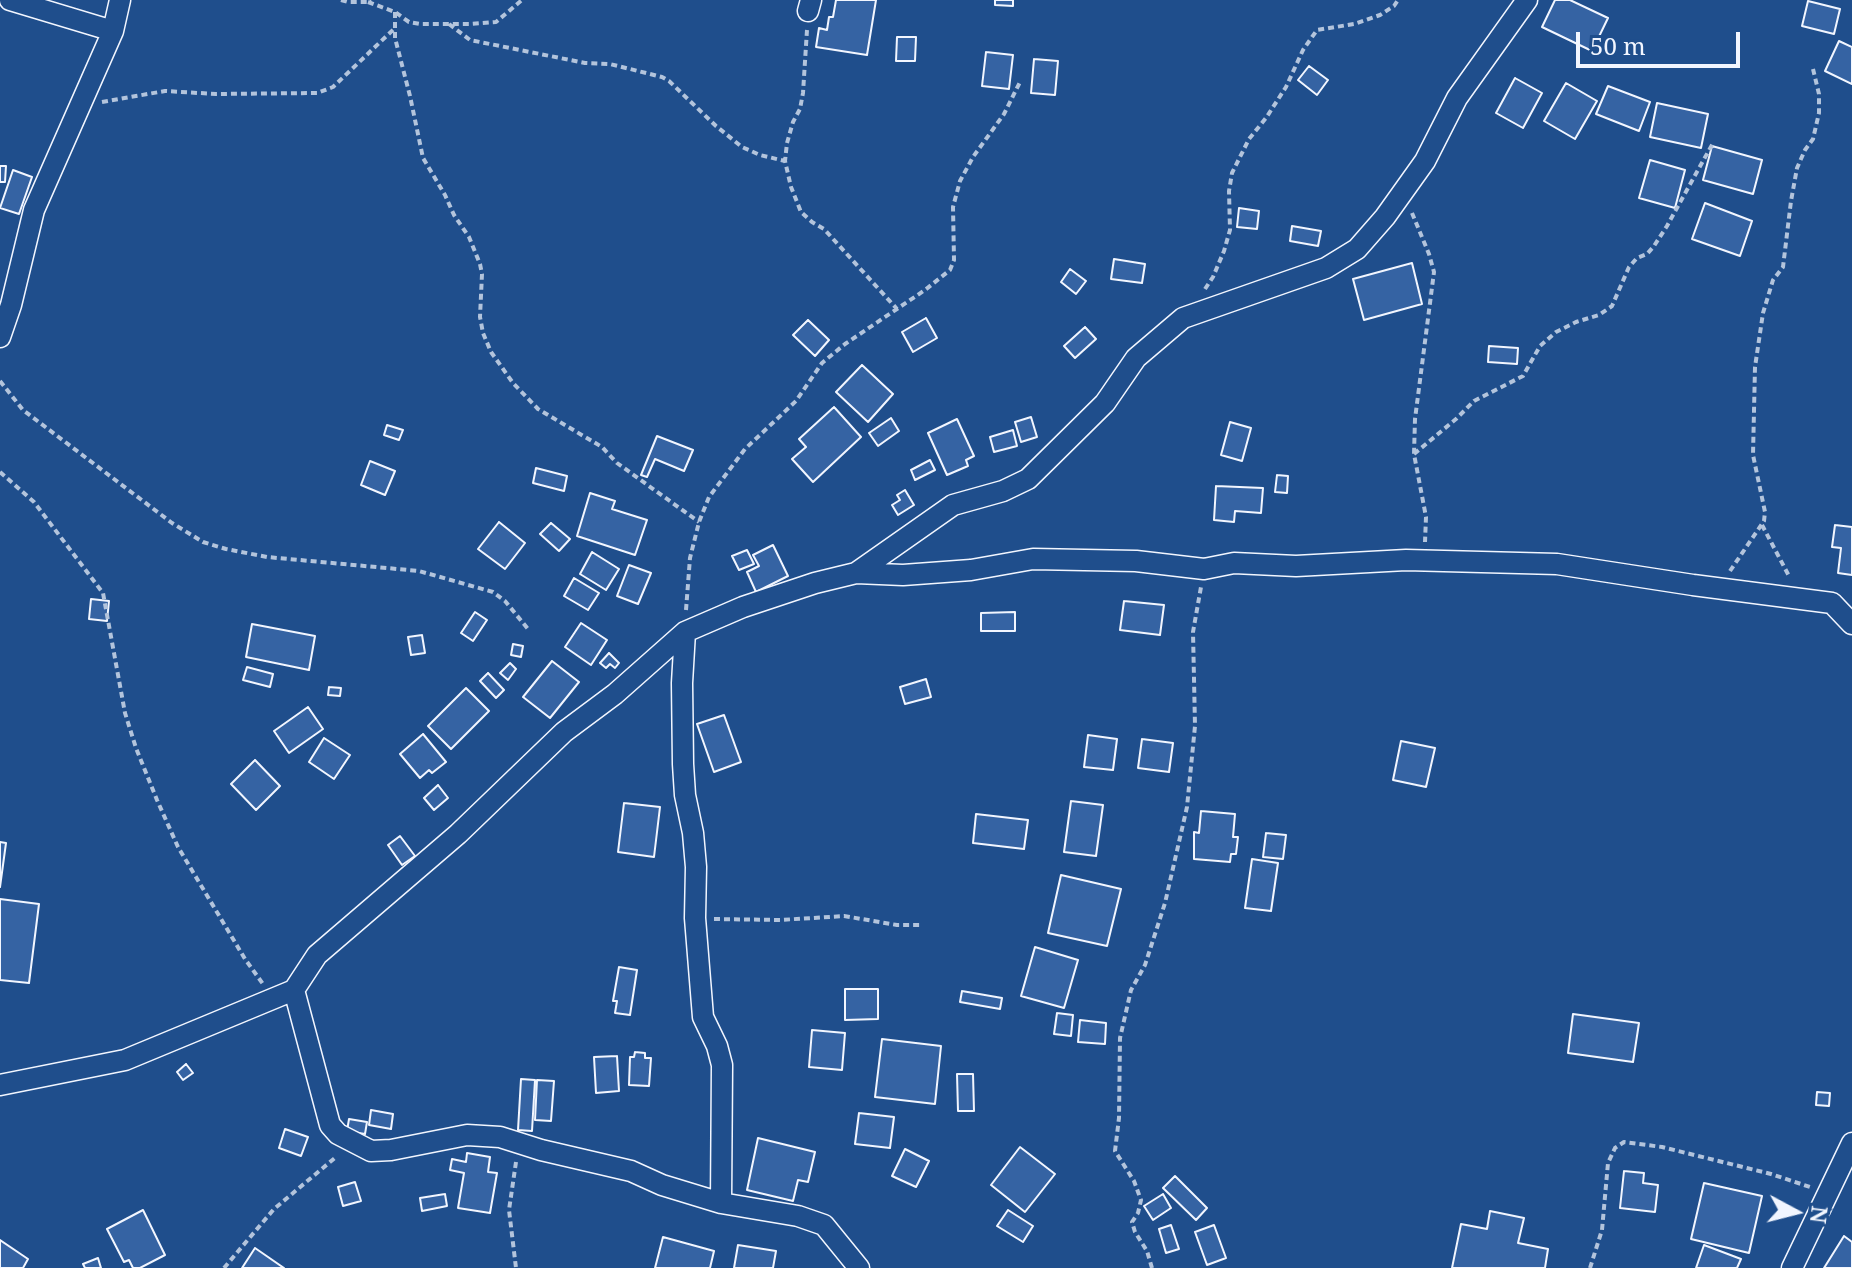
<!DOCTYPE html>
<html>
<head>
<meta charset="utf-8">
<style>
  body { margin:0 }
  #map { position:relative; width:1852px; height:1268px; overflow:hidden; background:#1f4e8c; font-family:"Noto Serif",serif }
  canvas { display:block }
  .north { position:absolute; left:1756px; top:1172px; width:80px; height:80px; -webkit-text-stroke:6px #1f4e8c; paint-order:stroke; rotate:97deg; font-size:22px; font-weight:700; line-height:32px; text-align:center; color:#f2f6ff }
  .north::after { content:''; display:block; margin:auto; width:28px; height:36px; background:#f2f6ff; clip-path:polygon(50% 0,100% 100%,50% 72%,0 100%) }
  .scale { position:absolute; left:1576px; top:32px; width:164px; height:36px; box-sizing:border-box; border:4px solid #f2f6ff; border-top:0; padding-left:10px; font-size:24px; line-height:28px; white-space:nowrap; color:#f2f6ff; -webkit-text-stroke:6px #1f4e8c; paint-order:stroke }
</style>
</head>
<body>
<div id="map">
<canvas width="1852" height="1268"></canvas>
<div class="north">N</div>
<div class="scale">50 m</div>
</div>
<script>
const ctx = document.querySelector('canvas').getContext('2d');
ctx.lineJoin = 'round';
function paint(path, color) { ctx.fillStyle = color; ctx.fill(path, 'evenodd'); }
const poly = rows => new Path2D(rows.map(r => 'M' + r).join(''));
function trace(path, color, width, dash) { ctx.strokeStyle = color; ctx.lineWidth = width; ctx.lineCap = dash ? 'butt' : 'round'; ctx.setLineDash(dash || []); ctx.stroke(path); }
const building = poly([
  [836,0,876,0,867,55,816,47,819,28,827,30,829,17,833,17,836,0],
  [995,0,1013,0,1013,6,995,5,995,0],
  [1555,0,1570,0,1608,18,1592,51,1542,27,1555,0],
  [1808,1,1840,9,1834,34,1802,26,1808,1],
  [897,37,916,37,915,61,896,61,897,37],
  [1839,41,1852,47,1852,84,1825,71,1839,41],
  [986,52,1013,55,1009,89,982,86,986,52],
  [1034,59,1058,61,1055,95,1031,93,1034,59],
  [1309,66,1328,80,1317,95,1298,80,1309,66],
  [1515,78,1542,93,1523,128,1496,113,1515,78],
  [1566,83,1597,101,1575,139,1544,121,1566,83],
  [1608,86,1650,102,1639,131,1596,114,1608,86],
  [1657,103,1708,114,1701,148,1650,137,1657,103],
  [1712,146,1762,160,1753,194,1703,180,1712,146],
  [1650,160,1685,170,1675,208,1639,198,1650,160],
  [0,166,6,166,5,182,0,182,0,166],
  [13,170,32,177,19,214,0,208,13,170],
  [1705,203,1752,221,1740,256,1692,239,1705,203],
  [1239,208,1259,211,1257,229,1237,227,1239,208],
  [1292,226,1321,231,1318,246,1290,241,1292,226],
  [1114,259,1145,264,1142,283,1111,279,1114,259],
  [1412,263,1422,304,1364,320,1353,279,1412,263],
  [1070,269,1086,281,1076,294,1061,282,1070,269],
  [926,318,937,338,913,352,902,332,926,318],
  [808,320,829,340,815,356,793,335,808,320],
  [1085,327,1096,339,1075,358,1064,346,1085,327],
  [1489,346,1518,348,1517,364,1488,362,1489,346],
  [862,365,893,394,868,422,836,392,862,365],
  [834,407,861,437,813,482,792,459,806,447,799,439,834,407],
  [1031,417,1037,437,1021,442,1015,422,1031,417],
  [891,418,899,431,878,446,869,433,891,418],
  [957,419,974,456,966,460,968,466,947,475,928,433,957,419],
  [1230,422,1251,428,1242,461,1221,455,1230,422],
  [387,425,403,430,399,440,384,435,387,425],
  [1013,430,1017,446,994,452,990,437,1013,430],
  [657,436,693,450,684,471,655,459,647,477,641,475,657,436],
  [930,460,935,470,915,480,911,470,930,460],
  [370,461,395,471,385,495,361,485,370,461],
  [536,468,567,476,564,491,533,483,536,468],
  [1277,475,1288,476,1287,493,1275,492,1277,475],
  [1216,486,1263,488,1261,513,1235,511,1234,522,1214,520,1216,486],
  [905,490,914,505,898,515,892,505,900,500,897,495,905,490],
  [590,493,615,501,612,509,647,520,635,555,577,536,590,493],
  [499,522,525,543,505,569,478,549,499,522],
  [551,523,570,539,559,551,540,534,551,523],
  [1835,525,1852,527,1852,575,1838,573,1841,548,1832,547,1835,525],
  [773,545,788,576,756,592,747,572,759,566,753,555,773,545],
  [747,550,754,564,739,570,732,556,747,550],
  [592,552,619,569,606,590,580,574,592,552],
  [629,565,651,573,638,604,617,596,629,565],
  [574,578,599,593,588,610,564,596,574,578],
  [91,599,109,601,107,621,89,619,91,599],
  [1124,601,1164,605,1160,635,1120,630,1124,601],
  [475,612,487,620,473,641,461,633,475,612],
  [1015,612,1015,631,981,631,981,613,1015,612],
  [581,623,607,640,591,665,565,647,581,623],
  [252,624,315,636,309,670,246,657,252,624],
  [422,635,425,653,411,655,408,637,422,635],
  [513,644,523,646,521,657,511,655,513,644],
  [609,653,619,663,615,668,610,664,606,668,600,663,609,653],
  [552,661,579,682,550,718,523,697,552,661],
  [510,663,516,669,508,680,500,673,510,663],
  [247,667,273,674,270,687,243,680,247,667],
  [488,673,504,690,496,698,480,681,488,673],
  [926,679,931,697,905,704,900,687,926,679],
  [329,687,341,688,340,696,328,695,329,687],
  [466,688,489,711,451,749,428,726,466,688],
  [308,707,323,729,289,753,274,731,308,707],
  [724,715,741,762,714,772,697,724,724,715],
  [423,734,446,762,432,773,429,770,420,778,400,754,423,734],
  [1088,735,1117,739,1113,770,1084,767,1088,735],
  [324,738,350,755,334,779,309,762,324,738],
  [1142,739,1173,743,1169,772,1138,768,1142,739],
  [1401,741,1435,748,1426,787,1393,780,1401,741],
  [255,760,280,786,256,810,231,784,255,760],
  [438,785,448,798,434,810,424,798,438,785],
  [1071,801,1103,805,1096,856,1064,852,1071,801],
  [624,803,660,807,654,857,618,852,624,803],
  [1201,811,1235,814,1233,837,1238,837,1236,854,1231,854,1230,862,1194,859,1194,832,1199,833,1201,811],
  [976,814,1028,820,1024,849,973,843,976,814],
  [1266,833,1286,835,1283,859,1263,857,1266,833],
  [400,836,415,856,402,865,388,845,400,836],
  [0,842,6,843,0,887,0,842],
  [1252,859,1278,863,1271,911,1245,908,1252,859],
  [1061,875,1121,889,1107,946,1048,933,1061,875],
  [0,899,39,904,29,983,0,980,0,899],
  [1035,947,1078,960,1064,1008,1021,996,1035,947],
  [619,967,637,970,630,1015,615,1013,617,1001,613,1001,619,967],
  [845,989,878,989,878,1019,845,1020,845,989],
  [962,991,1002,998,1000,1009,960,1002,962,991],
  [1057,1013,1073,1015,1071,1036,1054,1034,1057,1013],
  [1573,1014,1639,1023,1633,1062,1568,1053,1573,1014],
  [1080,1020,1106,1023,1105,1044,1078,1042,1080,1020],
  [812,1030,845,1033,842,1070,809,1067,812,1030],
  [882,1039,941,1046,935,1104,875,1097,882,1039],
  [635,1052,645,1053,645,1058,651,1058,649,1086,629,1085,630,1057,634,1057,635,1052],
  [617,1056,619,1091,596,1093,594,1057,617,1056],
  [186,1064,193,1073,183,1080,177,1072,186,1064],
  [957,1074,973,1074,974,1111,958,1111,957,1074],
  [521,1079,535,1080,532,1131,518,1130,521,1079],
  [537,1080,554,1081,551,1121,535,1120,537,1080],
  [1817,1092,1830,1093,1829,1106,1816,1105,1817,1092],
  [371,1110,393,1114,391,1129,369,1125,371,1110],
  [859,1113,894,1117,890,1148,855,1144,859,1113],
  [349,1119,367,1122,365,1134,347,1131,349,1119],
  [285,1129,308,1137,301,1156,279,1148,285,1129],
  [758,1138,815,1152,808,1182,798,1180,793,1201,747,1190,758,1138],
  [1020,1147,1055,1174,1025,1212,991,1185,1020,1147],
  [905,1149,929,1161,916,1187,892,1176,905,1149],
  [467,1153,490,1157,488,1172,497,1173,490,1213,458,1208,464,1173,450,1170,452,1159,466,1162,467,1153],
  [1624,1171,1644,1173,1643,1183,1658,1185,1655,1212,1620,1208,1624,1171],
  [1175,1176,1207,1208,1196,1220,1163,1188,1175,1176],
  [355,1182,361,1201,343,1206,338,1187,355,1182],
  [1704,1183,1762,1196,1749,1253,1691,1239,1704,1183],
  [445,1194,447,1206,422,1211,420,1198,445,1194],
  [1163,1194,1171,1208,1153,1220,1144,1206,1163,1194],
  [143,1210,165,1255,140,1268,133,1268,129,1260,124,1262,107,1229,143,1210],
  [1008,1210,1033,1226,1023,1242,997,1226,1008,1210],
  [1490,1211,1524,1218,1518,1243,1548,1249,1545,1268,1452,1268,1461,1224,1487,1229,1490,1211],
  [1171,1225,1179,1249,1166,1253,1159,1229,1171,1225],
  [1214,1225,1226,1258,1207,1265,1195,1232,1214,1225],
  [1844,1236,1852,1242,1852,1268,1824,1268,1844,1236],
  [663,1237,714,1251,710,1268,655,1268,663,1237],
  [0,1240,28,1259,23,1268,0,1268,0,1240],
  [738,1245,776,1251,773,1268,734,1268,738,1245],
  [1704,1245,1741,1259,1737,1268,1696,1268,1704,1245],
  [255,1248,284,1268,242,1268,255,1248],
  [98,1258,101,1268,85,1268,83,1264,98,1258]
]);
const path = poly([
  [341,0,348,2,368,2,371,0],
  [368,2,395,12,409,22,420,24,470,24,496,22,522,0],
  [395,12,395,38,410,96,423,158,445,195,454,215,469,237,480,264,482,274,480,317,483,333,491,352,513,383,538,409,602,447,617,463,699,522],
  [449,24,470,40,585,63,610,64,662,77,669,81,716,126,742,147,760,155,785,161],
  [807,30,803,93,800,109,793,122,787,143,785,161,791,187,801,212,812,222,824,229,897,309],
  [102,102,165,91,216,94,317,93,333,87,395,28],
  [1412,213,1429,254,1434,272,1415,419,1414,454,1426,517,1425,542],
  [1205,289,1213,277,1224,251,1230,230,1229,191,1232,173,1249,139,1266,118,1286,87,1303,50,1317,30,1354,24,1380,15,1394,6,1398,0],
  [0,381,23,410,172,523,203,542,226,549,267,557,419,571,493,592,505,601,528,629],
  [1414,454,1456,419,1474,401,1523,376,1540,346,1556,332,1576,322,1599,315,1612,306,1629,267,1637,258,1647,254,1654,246,1667,226,1713,143],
  [0,472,34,502,103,593,125,713,136,748,157,800,178,847,245,959,263,984],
  [1762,525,1789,576],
  [1730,571,1764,521,1765,512,1753,455,1755,367,1763,313,1773,280,1783,267,1791,201,1797,168,1805,150,1813,139,1819,113,1819,94,1813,69],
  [686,610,690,558,699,522,709,497,745,449,796,401,822,363,845,344,925,290,950,270,954,260,953,207,960,181,973,157,1004,114,1020,82],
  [714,919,780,920,844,916,897,925,923,925],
  [516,1162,509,1210,516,1268],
  [224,1268,274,1209,336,1157],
  [1152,1268,1147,1251,1135,1232,1132,1222,1138,1213,1141,1200,1134,1181,1115,1151,1119,1118,1120,1038,1131,990,1145,965,1165,903,1187,807,1195,726,1193,632,1201,587],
  [1590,1268,1602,1230,1608,1163,1615,1148,1624,1142,1662,1147,1771,1174,1810,1187]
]);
const street = poly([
  [10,0,113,31],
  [808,11,811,0],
  [0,337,11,305,34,210,113,31,120,0],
  [856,573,953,505,1003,491,1028,479,1105,403,1136,358,1183,318,1326,268,1357,249,1385,217,1425,161,1457,98,1527,0],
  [685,632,682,683,683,764,685,795,693,833,696,867,695,918,703,1017,717,1046,722,1065,721,1203],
  [294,990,330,1125,338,1134,371,1151,391,1150,467,1135,500,1137,541,1150,631,1171,662,1185,721,1203,798,1216,824,1225,859,1268],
  [0,1085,125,1060,294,990,317,955,458,834,564,732,615,694,685,632,743,607,815,583,856,573,903,575,971,570,1033,559,1136,561,1204,569,1234,563,1296,566,1406,560,1557,564,1693,585,1832,603,1852,624],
  [1792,1268,1852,1143]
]);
paint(building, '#3563a3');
trace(building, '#f2f6ff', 2);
trace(street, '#f2f6ff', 23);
trace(path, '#b3c4dc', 4, [6, 4]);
trace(street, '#1f4e8c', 20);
</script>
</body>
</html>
